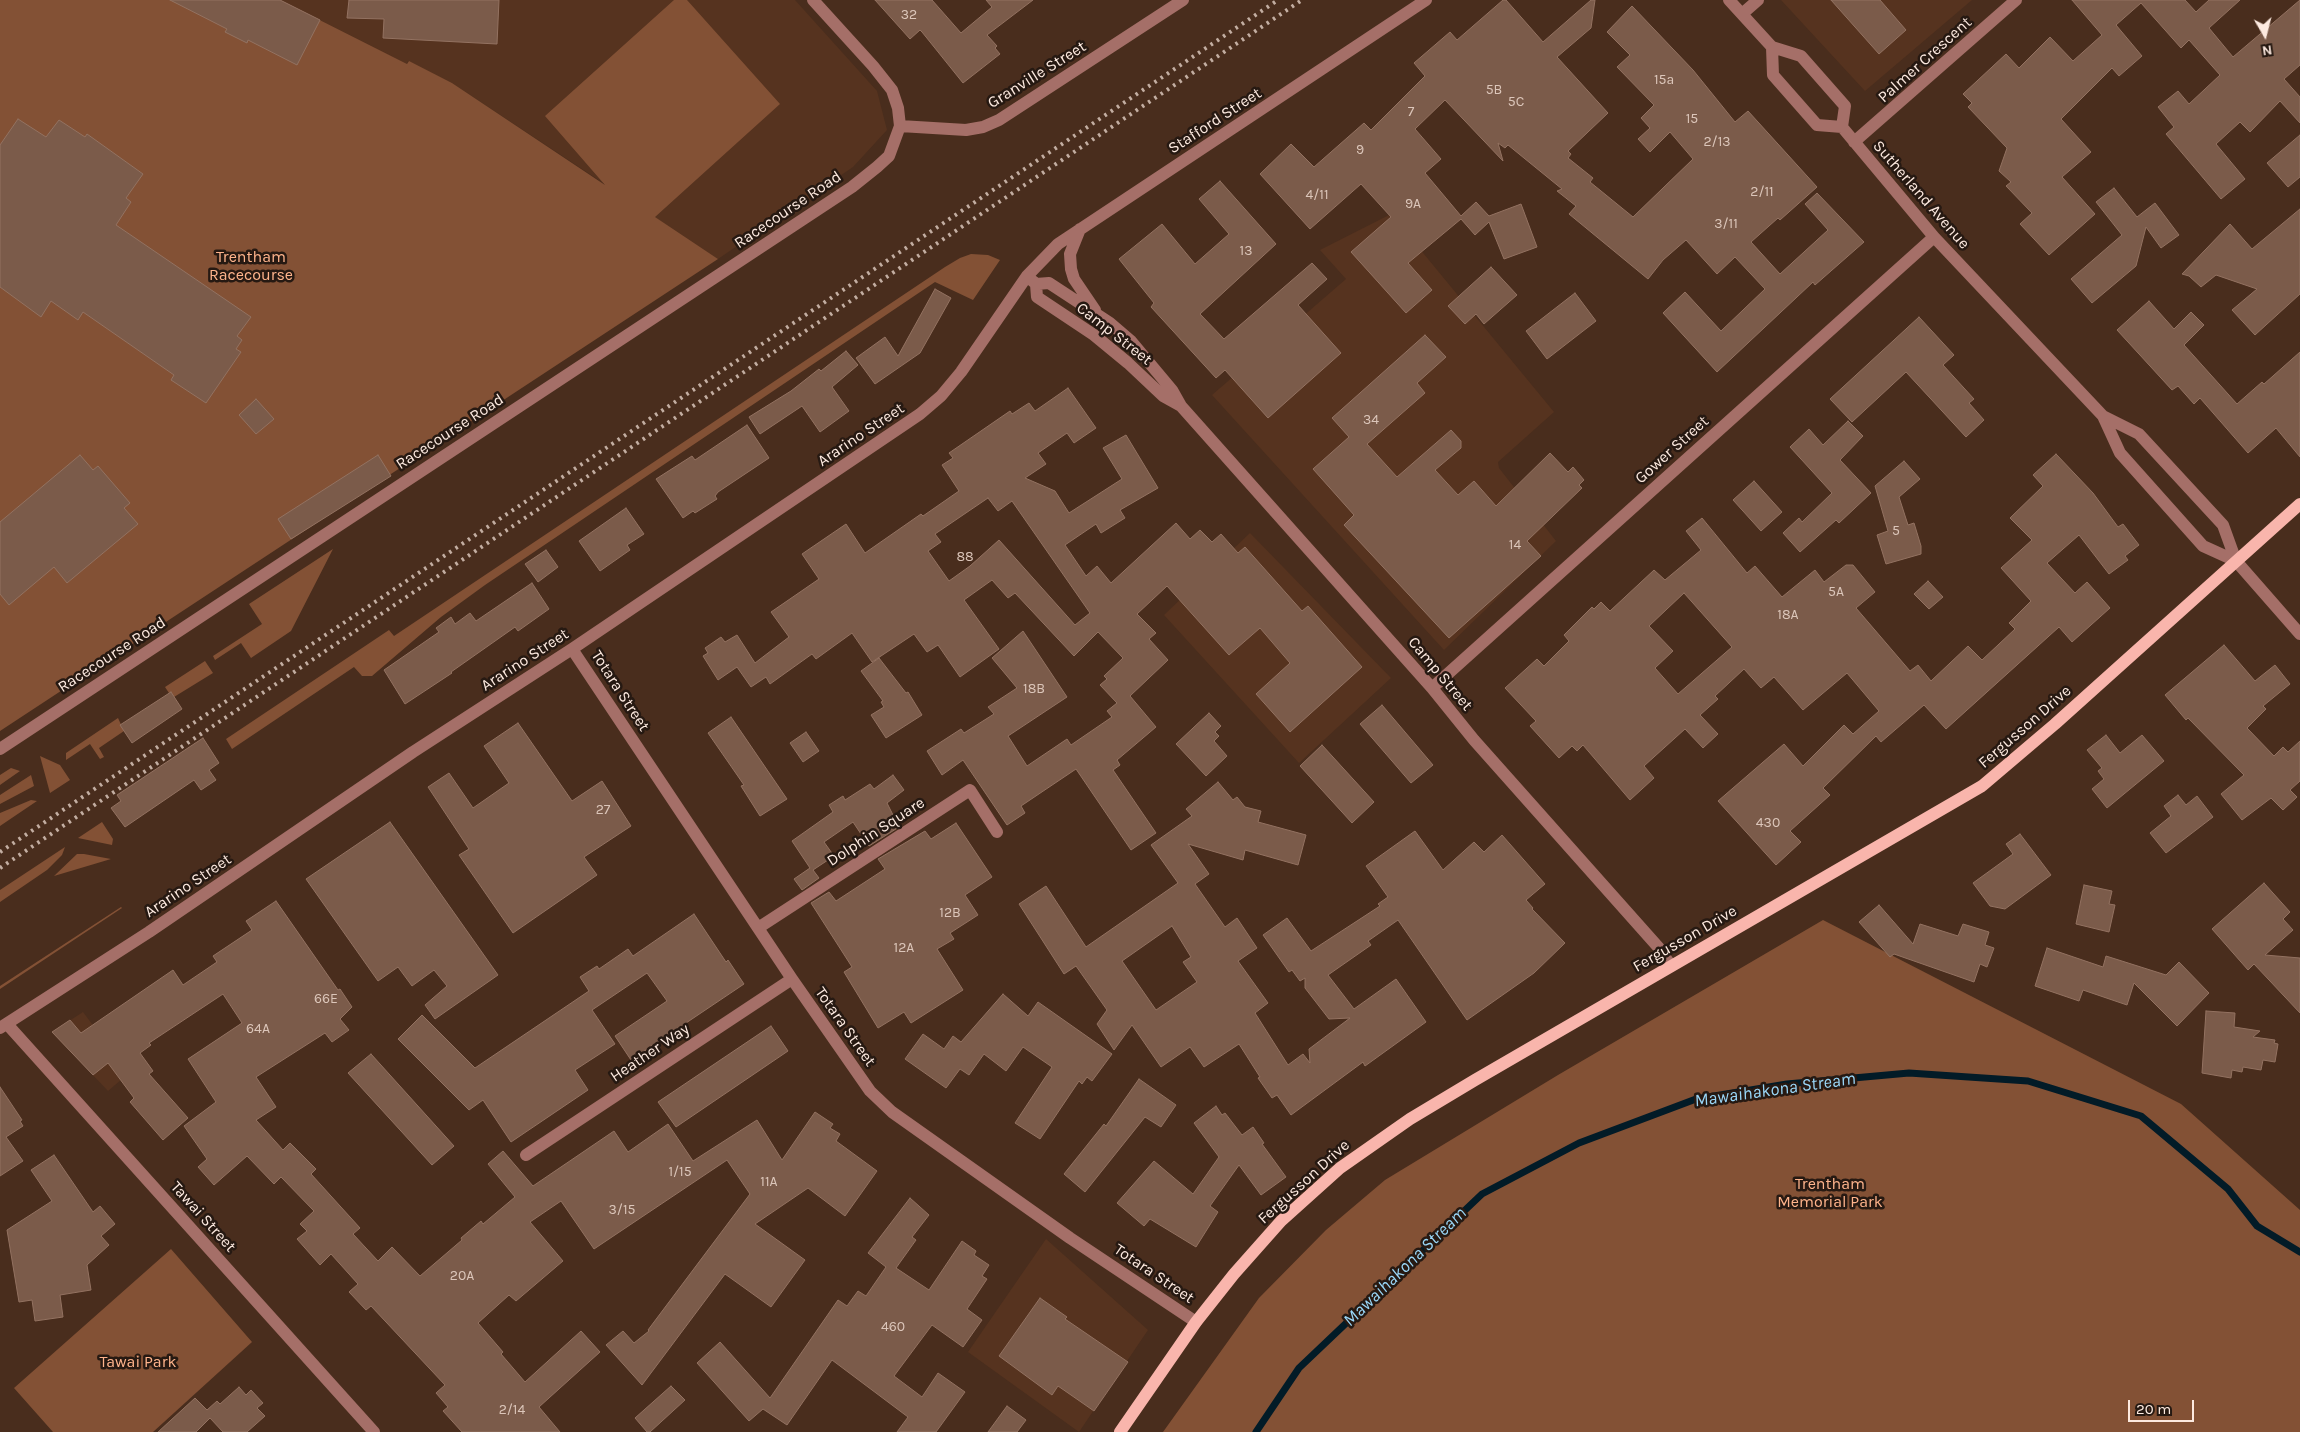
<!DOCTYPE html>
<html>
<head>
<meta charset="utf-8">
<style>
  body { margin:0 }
  #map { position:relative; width:2300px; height:1432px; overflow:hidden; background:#492d1d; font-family:Karla,sans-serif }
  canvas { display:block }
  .north { position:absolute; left:2240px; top:10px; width:50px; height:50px; -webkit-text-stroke:4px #261912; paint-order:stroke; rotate:172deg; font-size:14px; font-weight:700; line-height:20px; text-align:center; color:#fdeae0 }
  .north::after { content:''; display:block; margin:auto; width:18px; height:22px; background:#fdeae0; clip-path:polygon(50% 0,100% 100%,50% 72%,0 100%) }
  .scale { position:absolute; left:2128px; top:1400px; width:66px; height:22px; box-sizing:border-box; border:2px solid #fdeae0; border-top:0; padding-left:6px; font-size:15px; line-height:18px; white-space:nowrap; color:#fdeae0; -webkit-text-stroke:4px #261912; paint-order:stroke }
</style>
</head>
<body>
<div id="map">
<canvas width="2300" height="1432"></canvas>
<div class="north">N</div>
<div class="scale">20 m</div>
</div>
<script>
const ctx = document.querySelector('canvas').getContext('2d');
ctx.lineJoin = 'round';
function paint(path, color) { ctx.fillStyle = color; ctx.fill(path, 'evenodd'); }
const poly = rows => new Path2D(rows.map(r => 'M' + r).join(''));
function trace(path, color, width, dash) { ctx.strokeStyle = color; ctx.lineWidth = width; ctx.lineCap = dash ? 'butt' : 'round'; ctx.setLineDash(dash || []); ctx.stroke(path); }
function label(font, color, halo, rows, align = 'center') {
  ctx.font = font + ' Karla,sans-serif'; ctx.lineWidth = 5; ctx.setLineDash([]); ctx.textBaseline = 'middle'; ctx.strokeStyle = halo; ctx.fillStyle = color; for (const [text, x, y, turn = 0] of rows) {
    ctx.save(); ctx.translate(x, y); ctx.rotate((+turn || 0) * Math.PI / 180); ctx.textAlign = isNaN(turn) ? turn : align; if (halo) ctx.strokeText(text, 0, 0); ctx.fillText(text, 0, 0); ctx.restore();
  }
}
const built = poly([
  [280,0,795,0,877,91,887,130,853,167,718,259,452,83,408,61,407,64],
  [1781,0,1972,0,1865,91],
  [1391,214,1554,412,1498,462,1499,468,1556,541,1444,650,1212,395,1346,279,1320,250],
  [1250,533,1391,678,1299,763,1164,615],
  [83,1012,129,1073,108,1091,52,1032],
  [1046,1239,1148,1330,1079,1432,968,1352]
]);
const green = poly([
  [0,0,280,0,407,64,409,61,452,83,605,185,545,116,674,0,687,0,780,104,655,217,718,259,0,731],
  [971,254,988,255,1000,260,973,300,935,282,485,585,441,617,372,676,362,676,354,667,232,749,226,739,389,630,394,636,945,267,960,258],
  [333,549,291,631,251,658,241,643,215,660,213,656,262,624,249,604],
  [205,661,213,673,174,697,169,693,165,687],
  [118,718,124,731,99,748,104,757,100,759,90,744,66,760,66,753],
  [40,756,60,765,70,780,50,793],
  [11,768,20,771,0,785,0,775],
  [31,775,34,786,0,804,0,795],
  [31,800,37,801,0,826,0,813],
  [102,822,113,839,112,845,78,838],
  [65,847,62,855,47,870,0,902,0,890],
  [77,854,84,854,111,859,54,876],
  [121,907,122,908,0,989,0,986],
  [1823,920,2181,1104,2300,1210,2300,1432,1163,1432,1259,1298,1326,1230,1385,1180,1558,1075],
  [171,1249,252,1342,153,1432,53,1432,14,1388]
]);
const stream = poly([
  [1256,1432,1299,1368,1482,1194,1579,1143,1696,1099,1787,1084,1909,1073,2028,1081,2141,1116,2228,1189,2257,1226,2300,1252]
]);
const building = poly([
  [170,0,280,0,320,20,297,65,248,40,247,43,225,32,227,29,170,0],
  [349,0,499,0,497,44,383,38,384,19,347,18,349,0],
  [875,0,932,0,961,33,992,7,986,0,1033,0,987,35,997,46,995,48,1000,54,963,83,922,32,920,30,910,39,875,0],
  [1503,0,1506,0,1543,42,1591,0,1595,0,1591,28,1557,57,1608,113,1568,151,1571,154,1568,158,1593,178,1590,182,1633,217,1693,159,1670,132,1650,152,1638,139,1650,128,1641,118,1654,105,1617,67,1630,55,1607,32,1632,6,1693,70,1735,122,1748,111,1817,187,1780,220,1778,218,1751,242,1780,274,1828,230,1805,204,1817,193,1864,242,1815,285,1813,282,1717,372,1663,313,1685,292,1721,331,1765,289,1735,257,1717,274,1686,240,1663,260,1648,279,1569,214,1576,206,1557,191,1562,189,1508,145,1505,148,1498,143,1503,161,1445,100,1415,129,1441,159,1425,173,1461,216,1476,202,1489,216,1521,204,1537,247,1504,259,1489,222,1475,235,1461,219,1408,263,1432,290,1406,313,1351,252,1391,217,1361,184,1310,229,1260,174,1291,144,1314,167,1364,123,1371,130,1425,76,1414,63,1450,32,1457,40,1503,0],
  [1831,0,1880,0,1906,30,1879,54,1831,0],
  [2072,0,2185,0,2196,12,2209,0,2240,0,2209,28,2233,57,2300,0,2300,65,2284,79,2300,97,2300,123,2280,101,2250,132,2240,122,2216,144,2245,179,2221,199,2166,134,2174,127,2158,107,2178,91,2189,104,2220,75,2189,40,2181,48,2141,3,2116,25,2142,56,2119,76,2112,68,2061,119,2091,152,2062,177,2095,214,2049,255,2020,224,2032,213,2006,186,2011,182,1999,171,2007,148,1968,107,1972,103,1963,94,2006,54,2019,68,2050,37,2073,61,2102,35,2072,0],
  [18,119,46,137,59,120,85,137,87,134,143,174,126,198,131,202,116,225,251,317,237,336,242,340,236,349,241,352,206,403,171,380,174,375,83,312,78,320,51,301,41,317,0,287,0,145,18,119],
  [2300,135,2300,177,2288,187,2267,163,2300,135],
  [1220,181,1276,244,1200,314,1224,339,1312,263,1327,279,1298,305,1341,353,1268,418,1225,370,1216,378,1151,307,1154,303,1119,259,1162,224,1195,264,1229,234,1199,199,1220,181],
  [2114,188,2137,217,2155,203,2179,235,2161,248,2146,227,2136,266,2092,303,2071,279,2122,235,2096,202,2114,188],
  [2300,209,2300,294,2255,335,2232,310,2257,289,2216,275,2201,287,2189,276,2182,274,2230,224,2252,249,2300,209],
  [1491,267,1517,295,1484,324,1476,314,1465,324,1448,306,1491,267],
  [935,289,951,298,920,353,875,384,856,358,885,337,898,356,935,289],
  [1575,293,1596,321,1547,359,1526,331,1575,293],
  [2149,301,2174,329,2191,312,2204,325,2184,345,2237,404,2262,382,2264,384,2300,352,2300,457,2276,428,2248,453,2200,398,2194,404,2178,386,2172,390,2117,330,2149,301],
  [1919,317,1954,355,1943,365,1974,399,1969,403,1984,420,1966,437,1906,372,1852,422,1830,399,1919,317],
  [1425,335,1446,357,1417,383,1425,393,1367,444,1397,477,1451,430,1461,441,1461,448,1435,470,1458,495,1474,481,1496,506,1550,453,1568,472,1573,467,1584,480,1579,485,1582,488,1527,541,1541,556,1449,638,1344,525,1354,515,1313,469,1349,437,1332,418,1425,335],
  [846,351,858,365,832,387,849,411,820,432,802,406,760,434,749,417,791,391,819,369,821,371,846,351],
  [1068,388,1096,428,1074,443,1067,433,1038,453,1046,464,1025,478,1055,491,1069,513,1122,479,1103,448,1126,435,1158,488,1120,510,1125,518,1101,533,1096,524,1065,545,1086,576,1097,566,1111,583,1176,523,1190,539,1200,530,1212,542,1221,534,1238,553,1245,547,1302,611,1308,606,1362,667,1290,732,1256,694,1290,663,1260,628,1229,655,1167,586,1137,614,1156,633,1149,639,1168,660,1130,696,1156,727,1117,760,1120,765,1113,770,1156,833,1131,850,1076,769,1021,806,1025,813,1007,825,963,760,942,775,927,751,961,729,964,733,994,714,988,707,1017,688,992,658,1023,631,1067,697,1008,736,1027,766,1067,739,1071,745,1112,717,1107,711,1117,703,1100,685,1107,679,1104,676,1123,658,1098,632,1074,656,1015,593,1008,598,992,580,964,600,999,649,960,677,938,645,927,652,914,634,872,662,852,633,816,659,812,654,770,684,766,677,751,687,737,667,718,680,703,656,708,653,705,648,721,637,725,642,737,635,755,663,789,637,771,612,819,579,802,554,846,524,865,553,921,514,923,516,959,491,942,465,953,458,949,453,1010,411,1012,414,1029,403,1035,411,1068,388],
  [988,498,998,511,1012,501,1090,613,1075,625,999,540,970,566,949,581,928,551,941,542,935,534,988,498],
  [256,399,274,419,256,434,239,415,256,399],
  [1848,421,1863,436,1840,460,1871,493,1839,523,1836,520,1800,552,1783,533,1799,518,1802,522,1832,493,1790,447,1809,429,1823,445,1848,421],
  [747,425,769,458,718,492,715,496,717,499,695,513,693,511,683,518,656,479,692,456,695,460,747,425],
  [2056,454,2093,493,2118,527,2123,524,2139,545,2125,556,2128,560,2109,574,2079,535,2047,563,2075,593,2087,582,2110,608,2072,642,2059,627,1946,729,1924,705,1881,742,1876,736,1823,788,1830,795,1790,831,1801,842,1776,865,1718,801,1784,744,1803,766,1844,725,1853,734,1879,711,1847,673,1803,710,1774,677,1761,688,1744,669,1715,696,1718,699,1700,715,1718,734,1703,748,1685,729,1644,766,1654,778,1630,800,1583,745,1577,751,1572,746,1559,758,1530,726,1536,721,1505,688,1537,659,1544,666,1569,641,1564,635,1592,607,1594,609,1601,602,1610,611,1654,570,1665,580,1701,550,1686,531,1702,518,1747,573,1755,566,1782,597,1815,570,1824,582,1846,565,1853,565,1875,592,1856,608,1910,671,1918,665,1931,681,1968,646,1982,660,2015,629,2009,623,2031,601,2001,568,2032,540,2010,518,2043,486,2033,475,2056,454],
  [1684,593,1732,647,1678,694,1655,668,1673,651,1649,626,1684,593],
  [80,455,93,470,98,466,130,503,124,508,138,524,67,583,54,567,9,605,0,594,0,522,80,455],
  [378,455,391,476,291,539,278,519,378,455],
  [1904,461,1920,479,1899,497,1908,525,1914,523,1921,546,1921,554,1886,564,1877,535,1888,531,1875,486,1904,461],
  [1754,481,1782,512,1761,531,1733,500,1754,481],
  [626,508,644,534,627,545,630,550,600,571,579,541,626,508],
  [546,550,558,567,538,582,525,564,546,550],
  [1928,581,1943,597,1929,609,1914,594,1928,581],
  [532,583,549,609,518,631,515,627,451,672,452,673,405,704,384,670,439,632,436,628,451,617,455,624,470,613,476,621,532,583],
  [2224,645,2255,681,2275,665,2290,684,2263,706,2266,709,2247,728,2274,756,2283,747,2288,752,2300,741,2300,781,2290,790,2297,797,2283,810,2271,798,2242,820,2221,794,2244,775,2188,718,2186,720,2165,695,2224,645],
  [879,658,906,693,908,692,922,715,886,738,871,715,884,707,881,702,883,701,861,671,879,658],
  [171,692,182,709,132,743,120,725,171,692],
  [1382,705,1433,765,1411,783,1360,724,1382,705],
  [1209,713,1221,726,1215,732,1219,736,1214,741,1227,756,1206,776,1176,744,1209,713],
  [731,717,787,799,760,816,741,786,744,785,708,733,731,717],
  [518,723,572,801,602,781,631,826,584,857,597,875,513,933,459,855,469,849,428,787,449,773,473,808,509,783,484,746,518,723],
  [806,732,819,751,803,762,790,743,806,732],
  [2106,735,2120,753,2142,735,2164,761,2107,808,2092,789,2104,779,2098,771,2102,768,2087,750,2106,735],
  [203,738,219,763,209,770,216,780,201,790,194,780,125,827,111,808,121,801,117,795,203,738],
  [1322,745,1374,802,1352,823,1300,766,1322,745],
  [893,775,904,790,887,803,899,827,869,846,853,822,824,842,834,856,813,870,819,878,802,890,794,879,810,868,792,841,833,812,829,805,843,796,845,800,870,784,874,789,893,775],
  [1218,782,1233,800,1237,797,1245,807,1261,811,1258,822,1306,835,1298,865,1245,850,1243,860,1188,844,1209,874,1195,884,1225,927,1237,918,1257,948,1238,961,1268,1003,1255,1013,1288,1065,1303,1054,1310,1063,1309,1049,1350,1018,1329,1019,1305,988,1305,978,1300,981,1292,970,1289,972,1263,935,1287,918,1311,951,1380,906,1378,904,1388,897,1366,866,1415,831,1443,870,1474,842,1484,852,1502,835,1545,884,1526,900,1533,908,1532,909,1565,943,1534,973,1467,1020,1398,920,1368,941,1371,945,1328,975,1354,1009,1396,979,1426,1022,1365,1066,1363,1062,1291,1115,1277,1095,1272,1098,1258,1078,1260,1077,1239,1044,1204,1067,1190,1047,1161,1067,1132,1025,1114,1050,1097,1024,1107,1010,1076,966,1064,974,1019,904,1046,886,1086,947,1178,883,1151,845,1192,816,1186,809,1218,782],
  [1172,926,1191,957,1183,962,1197,982,1156,1010,1122,961,1172,926],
  [2178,795,2186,805,2197,796,2213,817,2166,853,2150,833,2171,816,2164,806,2178,795],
  [390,822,498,975,435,1019,425,1005,447,986,434,970,412,986,398,967,378,981,306,879,390,822],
  [956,823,992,877,965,895,978,915,950,933,954,939,937,949,963,990,911,1023,904,1012,878,1028,844,972,852,967,811,903,829,892,836,901,885,869,878,859,925,831,931,839,956,823],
  [2020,834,2051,875,2005,909,1990,906,1973,883,2013,854,2006,844,2020,834],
  [2264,883,2290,912,2283,919,2293,930,2265,955,2300,958,2300,1013,2254,964,2248,970,2212,929,2264,883],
  [2084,885,2112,891,2109,904,2115,905,2109,932,2076,924,2084,885],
  [276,901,338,990,340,989,352,1007,340,1019,349,1030,332,1042,325,1033,256,1077,276,1107,256,1120,283,1150,290,1143,316,1169,311,1174,360,1228,353,1234,378,1261,392,1247,420,1276,462,1240,461,1238,481,1221,483,1224,515,1197,488,1164,503,1151,533,1186,614,1131,628,1152,668,1124,693,1161,757,1120,782,1160,815,1112,833,1124,830,1128,840,1134,836,1141,877,1171,845,1216,808,1188,755,1224,805,1260,771,1307,725,1274,642,1385,606,1345,623,1331,634,1343,649,1331,648,1330,750,1194,727,1160,594,1249,561,1201,530,1222,563,1261,516,1301,509,1295,478,1323,503,1352,501,1354,525,1382,581,1331,600,1352,539,1407,560,1432,462,1432,443,1411,448,1407,436,1393,445,1385,371,1306,366,1310,349,1292,358,1284,331,1254,320,1265,297,1239,307,1231,300,1224,314,1211,281,1177,274,1184,247,1156,214,1185,198,1167,207,1159,184,1126,216,1102,188,1059,242,1023,223,994,149,1043,151,1045,140,1053,153,1071,149,1074,188,1118,163,1140,130,1102,134,1098,108,1063,93,1075,52,1032,70,1020,81,1033,173,970,183,985,217,962,213,956,252,930,246,921,276,901],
  [1879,905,1913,944,1920,924,1958,936,1963,924,1989,932,1985,945,1994,948,1987,967,1980,964,1974,982,1894,954,1890,957,1859,922,1879,905],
  [694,914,726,962,728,960,744,984,631,1060,615,1036,667,1001,647,973,592,1010,615,1044,575,1070,588,1090,511,1142,483,1100,469,1110,398,1039,422,1015,475,1068,589,991,580,977,597,966,599,969,628,949,633,956,694,914],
  [2047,948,2103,967,2106,956,2166,975,2179,962,2209,993,2177,1026,2134,983,2127,1005,2083,990,2079,1001,2035,986,2047,948],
  [1003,994,1028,1016,1038,1002,1112,1054,1092,1081,1087,1077,1082,1084,1079,1081,1040,1139,1015,1123,1052,1067,1023,1047,1006,1071,984,1054,969,1075,960,1069,946,1088,905,1059,923,1034,944,1049,953,1036,961,1042,1003,994],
  [2206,1011,2235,1013,2234,1027,2260,1031,2253,1037,2275,1040,2274,1043,2278,1044,2275,1062,2263,1060,2261,1070,2243,1067,2242,1072,2232,1070,2231,1078,2202,1073,2206,1011],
  [771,1026,788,1051,676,1127,658,1102,771,1026],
  [371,1054,454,1146,432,1165,348,1073,371,1054],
  [1139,1079,1176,1105,1161,1127,1145,1117,1085,1192,1064,1174,1104,1124,1106,1126,1139,1079],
  [0,1087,22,1120,20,1121,23,1126,6,1137,23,1161,0,1176,0,1087],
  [1216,1106,1222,1115,1225,1113,1242,1135,1253,1127,1264,1143,1262,1144,1286,1177,1261,1195,1239,1165,1210,1206,1218,1212,1196,1247,1150,1219,1144,1226,1117,1203,1154,1161,1193,1194,1219,1157,1194,1123,1216,1106],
  [54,1155,93,1212,100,1206,115,1224,101,1236,109,1245,87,1265,91,1290,60,1295,63,1317,35,1321,32,1300,19,1302,7,1230,52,1201,31,1170,54,1155],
  [910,1198,929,1215,912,1237,916,1240,896,1268,929,1290,962,1241,976,1251,974,1255,989,1265,982,1276,987,1279,967,1309,982,1320,963,1347,932,1325,894,1376,922,1397,938,1373,965,1392,936,1432,897,1432,908,1417,832,1360,787,1425,763,1409,749,1421,697,1363,720,1342,770,1398,838,1300,847,1306,858,1291,866,1296,886,1267,868,1253,910,1198],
  [1040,1298,1067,1317,1065,1319,1128,1362,1094,1411,1058,1386,1052,1395,999,1356,1040,1298],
  [671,1386,685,1400,650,1432,647,1432,635,1418,671,1386],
  [239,1387,246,1395,251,1390,263,1403,257,1408,265,1416,247,1432,223,1432,210,1418,196,1432,158,1432,195,1398,207,1410,217,1401,220,1404,239,1387],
  [1007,1406,1026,1420,1017,1432,988,1432,1007,1406]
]);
const minor = poly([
  [1729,0,1772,47,1773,75,1817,125,1842,127,1934,237,2103,416,2120,453,2203,546,2236,561],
  [1742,14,1758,0],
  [1772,47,1801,56,1845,106,1842,127],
  [900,126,966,130,983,127,999,120,1183,0],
  [1854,142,2016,0],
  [1080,229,1070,254,1071,269,1074,279,1095,310],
  [1027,276,1036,284,1049,283,1110,323,1131,341,1172,390,1181,406,1432,688,1474,740,1659,948,1671,966],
  [1036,284,1037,297,1094,335,1128,363,1163,396,1181,406],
  [2103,416,2139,434,2223,525,2236,561,2300,634],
  [572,649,792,979,870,1091,892,1112,1070,1238,1196,1322],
  [1432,688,1934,237],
  [0,749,852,187,877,167,889,156,900,126,898,108,892,90,873,66,813,0],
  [758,928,970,790,997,832],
  [7,1024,374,1432],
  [0,1028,149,932,413,752,572,649,920,414,941,396,961,372,1027,276,1058,244,1426,0],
  [526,1155,792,979]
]);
const major = poly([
  [1120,1432,1196,1322,1234,1274,1281,1221,1340,1168,1410,1119,1475,1080,1982,786,2055,724,2300,504]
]);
const rail = poly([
  [0,852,1278,0],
  [0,868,1302,0]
]);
const numberNames = [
  ["32",909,15],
  ["15a",1664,80],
  ["5B",1494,90],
  ["5C",1516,102],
  ["7",1411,112],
  ["15",1692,119],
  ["2/13",1717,142],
  ["9",1360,150],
  ["2/11",1762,192],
  ["4/11",1317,195],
  ["9A",1413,204],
  ["3/11",1726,224],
  ["13",1246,251],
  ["34",1371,420],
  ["5",1896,531],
  ["14",1515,545],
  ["88",965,557],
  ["5A",1836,592],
  ["18A",1788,615],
  ["18B",1034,689],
  ["27",603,810],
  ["430",1768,823],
  ["12B",950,913],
  ["12A",904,948],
  ["66E",326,999],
  ["64A",258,1029],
  ["1/15",680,1172],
  ["11A",769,1182],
  ["3/15",622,1210],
  ["20A",462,1276],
  ["460",893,1327],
  ["2/14",512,1410]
];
const streetNames = [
  ["Palmer Crescent",1925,60,-42],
  ["Granville Street",1037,75,-32],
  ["Stafford Street",1215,121,-33],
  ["Sutherland Avenue",1921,195,49],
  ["Racecourse Road",788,210,-34],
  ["Camp Street",1114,334,38],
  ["Racecourse Road",450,432,-33],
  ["Ararino Street",861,435,-34],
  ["Gower Street",1672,450,-42],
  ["Racecourse Road",112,655,-33],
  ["Ararino Street",525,660,-33],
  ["Camp Street",1440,674,50],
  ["Totara Street",620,691,57],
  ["Fergusson Drive",2025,727,-41],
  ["Dolphin Square",876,832,-33],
  ["Ararino Street",188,886,-34],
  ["Fergusson Drive",1685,939,-30],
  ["Totara Street",845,1027,55],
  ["Heather Way",650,1053,-34],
  ["Fergusson Drive",1304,1182,-42],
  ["Tawai Street",203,1217,48],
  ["Totara Street",1154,1274,34]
];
const parkNames = [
  ["Trentham",251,257],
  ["Racecourse",251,275],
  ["Trentham",1830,1184],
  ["Memorial Park",1830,1202],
  ["Tawai Park",138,1362]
];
const waterNames = [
  ["Mawaihakona Stream",1775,1090,-8],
  ["Mawaihakona Stream",1405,1267,-44]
];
paint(built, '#56331f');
paint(green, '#835135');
trace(stream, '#021b27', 7);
paint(building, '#7b5b4a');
trace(building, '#937261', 1);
trace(minor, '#a56f68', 12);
trace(major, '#f9b5ac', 12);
trace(rail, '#c3aea2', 4, [2.5, 5]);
label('14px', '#dcc6ba', null, numberNames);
label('16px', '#fdeae0', '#261912', streetNames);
label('16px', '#ffb48c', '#261912', parkNames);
label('italic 18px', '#9ad7f8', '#261912', waterNames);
</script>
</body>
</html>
